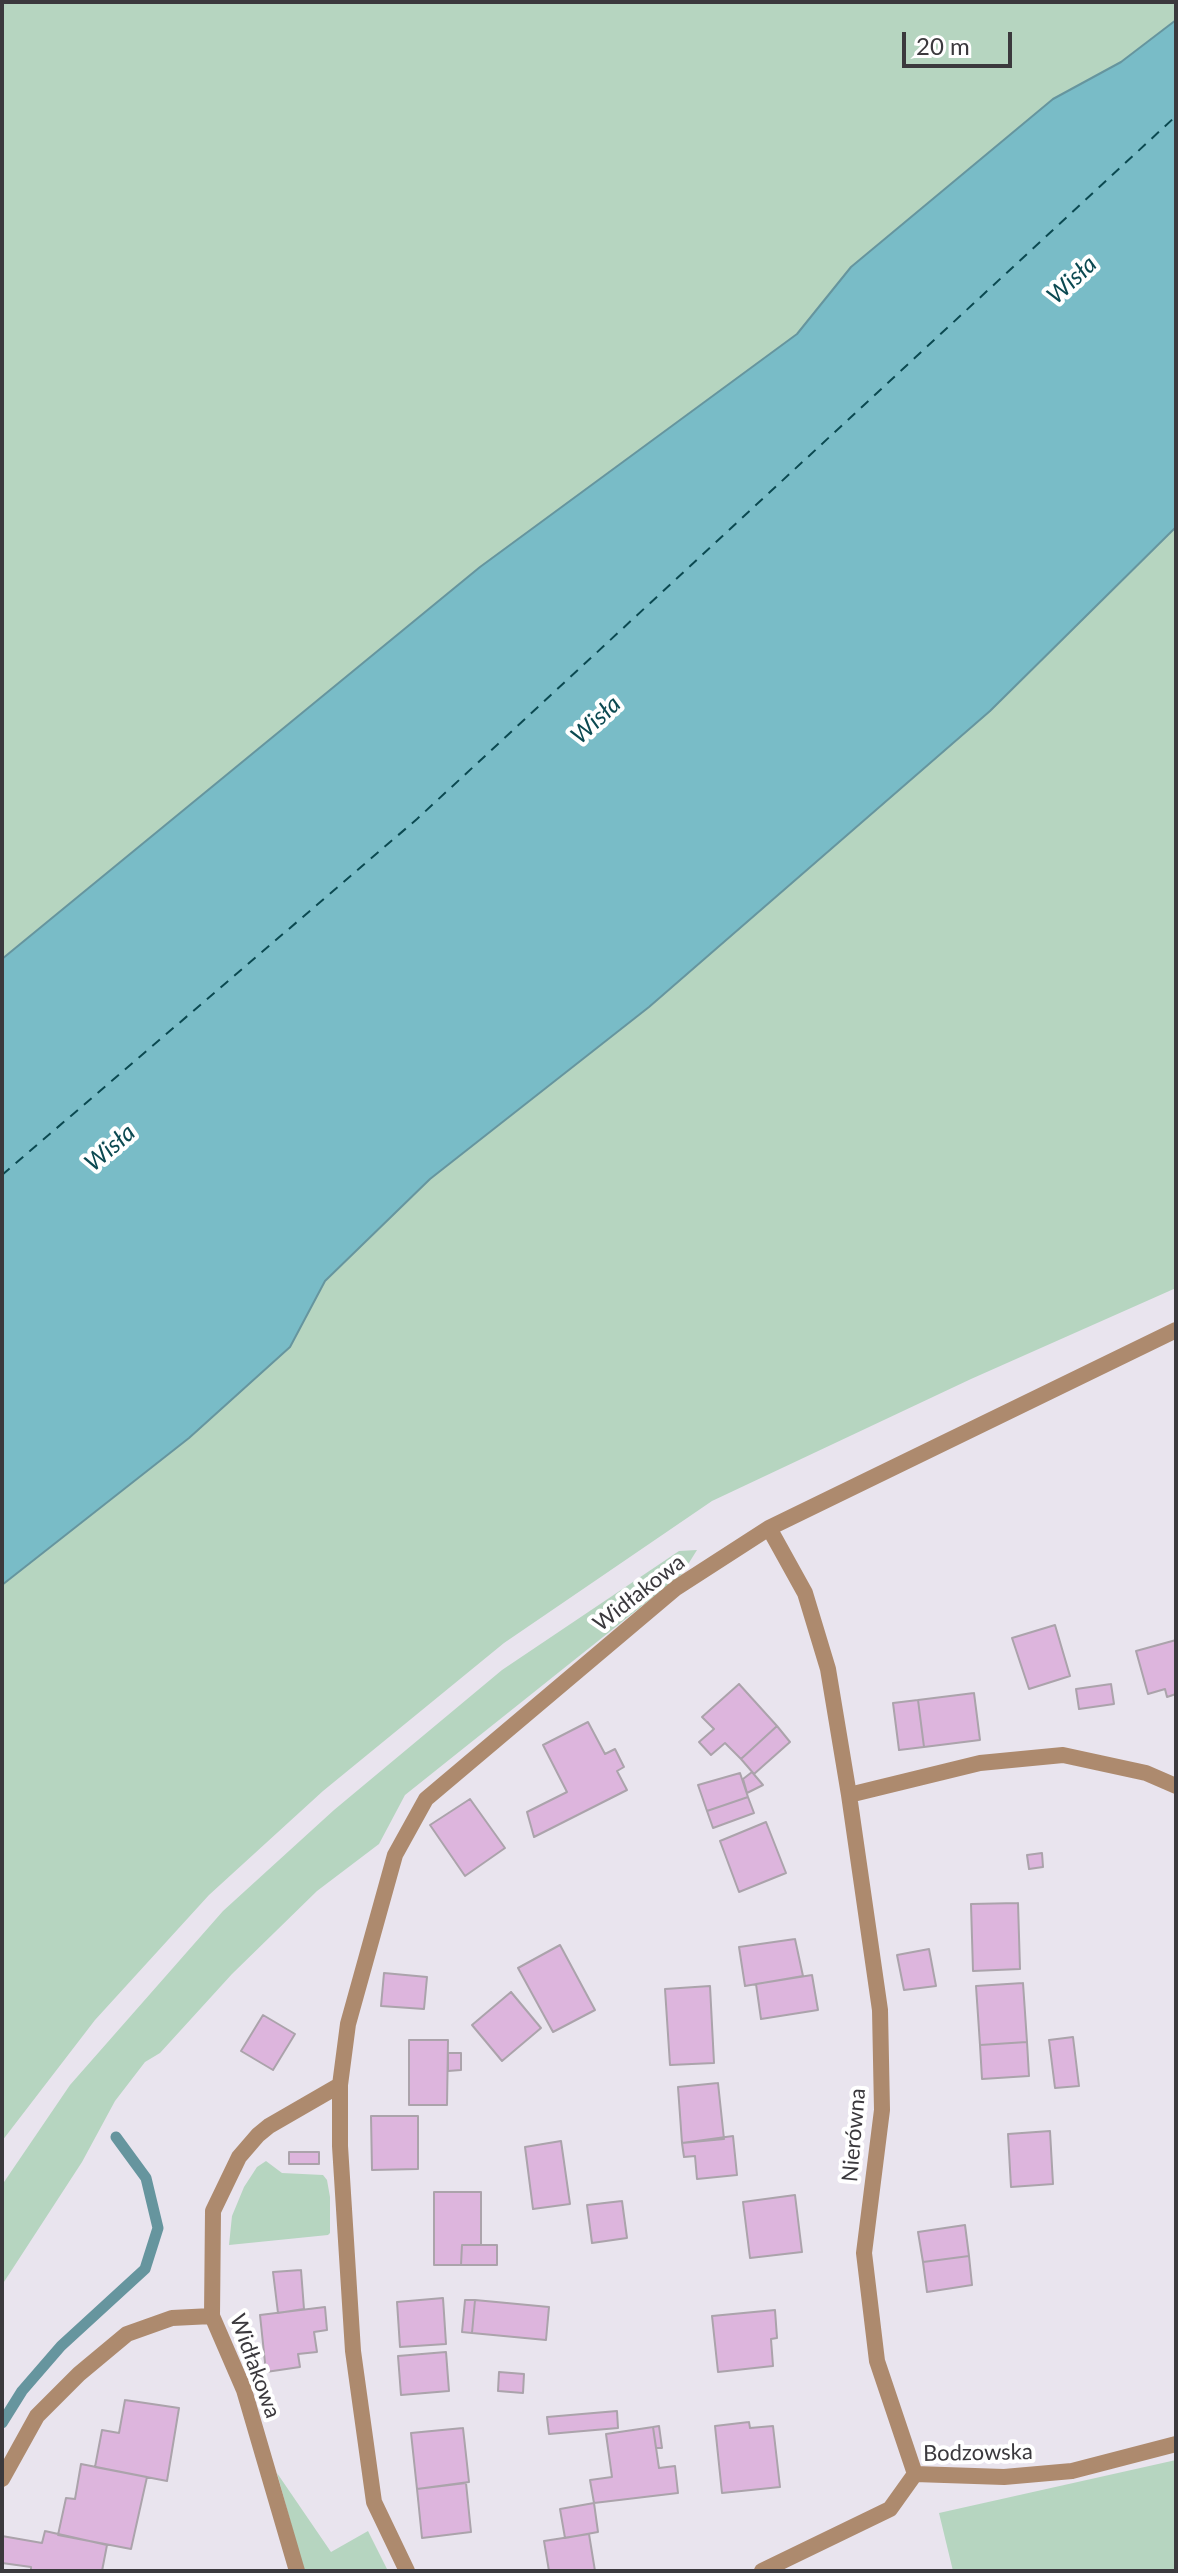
<!DOCTYPE html>
<html>
<head>
<meta charset="utf-8">
<style>
  body { margin:0 }
  #map { position:relative; width:1178px; height:2573px; overflow:hidden; background:#e9e4ee; font-family:Lato,sans-serif }
  canvas { display:block }
  .frame { position:absolute; inset:0; border:4px solid #3b393d; pointer-events:none }
  .scale { position:absolute; left:902px; top:32px; width:110px; height:36px; box-sizing:border-box; border:4px solid #3b393d; border-top:0; padding-left:10px; font-size:24px; line-height:28px; white-space:nowrap; color:#3b393d; -webkit-text-stroke:6px #fff; paint-order:stroke }
</style>
</head>
<body>
<div id="map">
<canvas width="1178" height="2573"></canvas>
<div class="frame"></div>
<div class="scale">20 m</div>
</div>
<script>
const ctx = document.querySelector('canvas').getContext('2d');
ctx.lineJoin = 'round';
function paint(path, color) { ctx.fillStyle = color; ctx.fill(path, 'evenodd'); }
const poly = rows => new Path2D(rows.map(r => 'M' + r).join(''));
function trace(path, color, width, dash) { ctx.strokeStyle = color; ctx.lineWidth = width; ctx.lineCap = dash ? 'butt' : 'round'; ctx.setLineDash(dash || []); ctx.stroke(path); }
function label(font, color, halo, rows, align = 'center') {
  ctx.font = font + ' Lato,sans-serif'; ctx.lineWidth = 8; ctx.setLineDash([]); ctx.textBaseline = 'middle'; ctx.strokeStyle = halo; ctx.fillStyle = color; for (const [text, x, y, turn = 0] of rows) {
    ctx.save(); ctx.translate(x, y); ctx.rotate((+turn || 0) * Math.PI / 180); ctx.textAlign = isNaN(turn) ? turn : align; if (halo) ctx.strokeText(text, 0, 0); ctx.fillText(text, 0, 0); ctx.restore();
  }
}
const green = poly([
  [2,2,1176,2,1176,20,1121,62,1100,73,833,290,797,334,598,480,2,964],
  [1176,527,1176,1288,971,1379,712,1501,504,1643,323,1791,209,1895,95,2020,2,2141,2,1585,189,1438,289,1347,325,1281,430,1179,649,1007,990,711],
  [697,1550,682,1574,405,1795,379,1844,317,1891,232,1974,160,2053,145,2062,115,2101,82,2162,2,2285,2,2185,70,2085,223,1911,334,1810,502,1670,679,1551],
  [266,2161,282,2173,323,2175,327,2180,330,2197,330,2233,328,2235,229,2245,232,2216,244,2187,257,2167],
  [1176,2460,1176,2571,953,2571,939,2513],
  [277,2473,331,2552,368,2531,388,2571,304,2571]
]);
const water = poly([
  [1176,20,1176,527,990,711,649,1007,430,1179,325,1281,290,1347,189,1438,2,1585,2,959,480,567,797,334,851,267,1053,99,1121,62,1176,20]
]);
const stream = poly([
  [2,2423,22,2391,61,2346,145,2269,158,2228,146,2178,116,2137]
]);
const ferry = poly([
  [2,1175,417,819,1176,116]
]);
const building = poly([
  [1055,1625,1070,1676,1029,1689,1012,1638,1055,1625],
  [1176,1640,1176,1694,1167,1697,1165,1689,1148,1694,1136,1651,1176,1640],
  [739,1684,777,1726,741,1759,725,1743,711,1755,699,1742,714,1729,702,1717,739,1684],
  [1111,1684,1114,1704,1079,1709,1076,1689,1111,1684],
  [974,1693,980,1740,924,1747,918,1700,974,1693],
  [918,1700,924,1747,899,1750,893,1703,918,1700],
  [588,1722,605,1754,615,1749,624,1767,617,1771,627,1790,534,1837,527,1812,567,1792,543,1745,588,1722],
  [777,1726,790,1742,754,1774,741,1759,777,1726],
  [752,1772,763,1785,747,1793,743,1779,752,1772],
  [740,1773,748,1797,707,1811,698,1785,740,1773],
  [748,1797,754,1813,713,1828,707,1811,748,1797],
  [470,1799,505,1848,465,1876,430,1825,470,1799],
  [766,1822,786,1873,739,1892,720,1841,766,1822],
  [1042,1853,1043,1867,1029,1869,1027,1855,1042,1853],
  [1018,1903,1020,1969,973,1971,971,1904,1018,1903],
  [795,1939,803,1976,745,1986,739,1947,795,1939],
  [560,1945,595,2010,553,2032,518,1968,560,1945],
  [929,1949,936,1986,904,1990,897,1955,929,1949],
  [384,1973,427,1977,424,2009,381,2006,384,1973],
  [812,1975,818,2010,761,2019,756,1984,812,1975],
  [1023,1983,1027,2042,980,2045,976,1986,1023,1983],
  [710,1986,714,2063,670,2065,665,1989,710,1986],
  [511,1992,541,2028,502,2061,472,2025,511,1992],
  [263,2015,295,2034,273,2070,241,2051,263,2015],
  [1073,2037,1079,2086,1055,2088,1049,2040,1073,2037],
  [409,2040,448,2040,447,2105,409,2105,409,2040],
  [1027,2042,1029,2076,982,2079,980,2045,1027,2042],
  [448,2053,461,2053,461,2070,448,2071,448,2053],
  [718,2083,724,2139,682,2143,678,2087,718,2083],
  [371,2116,418,2116,418,2169,372,2170,371,2116],
  [1050,2131,1053,2184,1011,2187,1008,2134,1050,2131],
  [733,2136,737,2175,697,2179,695,2156,684,2157,682,2143,733,2136],
  [561,2141,570,2204,533,2209,525,2147,561,2141],
  [289,2152,319,2152,319,2164,289,2164,289,2152],
  [434,2192,481,2192,481,2245,462,2245,461,2265,434,2265,434,2192],
  [795,2195,802,2252,750,2258,743,2202,795,2195],
  [622,2201,627,2238,592,2243,587,2205,622,2201],
  [965,2225,969,2256,923,2262,918,2232,965,2225],
  [462,2245,497,2245,497,2265,461,2265,462,2245],
  [969,2256,972,2285,927,2292,923,2262,969,2256],
  [301,2270,304,2309,278,2313,273,2272,301,2270],
  [443,2298,446,2344,400,2347,397,2302,443,2298],
  [465,2300,475,2300,472,2333,462,2332,465,2300],
  [475,2300,549,2307,546,2340,472,2333,475,2300],
  [325,2307,327,2330,314,2332,317,2352,298,2354,300,2367,266,2372,260,2315,325,2307],
  [775,2310,777,2338,771,2339,773,2366,718,2372,712,2316,775,2310],
  [446,2352,449,2391,401,2395,398,2356,446,2352],
  [499,2372,524,2374,523,2393,498,2391,499,2372],
  [125,2400,179,2408,167,2481,95,2467,102,2430,119,2433,125,2400],
  [617,2411,618,2428,549,2434,547,2417,617,2411],
  [749,2422,750,2428,773,2426,780,2487,722,2493,715,2426,749,2422],
  [659,2426,662,2448,656,2448,653,2427,659,2426],
  [653,2427,659,2468,675,2466,678,2493,594,2503,590,2480,612,2477,606,2434,653,2427],
  [463,2428,469,2482,417,2489,411,2433,463,2428],
  [81,2464,147,2477,131,2549,58,2535,66,2498,75,2499,81,2464],
  [466,2483,471,2532,422,2538,417,2489,466,2483],
  [594,2503,598,2532,565,2538,560,2509,594,2503],
  [45,2531,107,2545,102,2571,31,2571,31,2567,2,2563,2,2536,42,2543,45,2531],
  [589,2534,595,2571,549,2571,544,2541,589,2534]
]);
const minor = poly([
  [769,1528,805,1593,828,1669,849,1795,880,2010,882,2110,864,2253,877,2361,915,2474],
  [849,1795,980,1763,1063,1755,1146,1773,1176,1786],
  [915,2474,1004,2477,1072,2471,1176,2444],
  [2,2479,37,2416,79,2374,127,2334,172,2318,212,2316],
  [297,2571,244,2390,212,2316,213,2211,239,2157,258,2135,269,2126,340,2085],
  [407,2571,374,2502,353,2351,340,2146,340,2085,348,2024,395,1855,426,1799,676,1588,769,1528,1176,1330],
  [762,2571,890,2509,915,2474]
]);
const streetNames = [
  ["Widłakowa",639,1593,-38],
  ["Nierówna",854,2135,-85],
  ["Widłakowa",255,2366,70],
  ["Bodzowska",978,2453,-1]
];
const waterNames = [
  ["Wisła",1072,280,-43],
  ["Wisła",596,720,-43],
  ["Wisła",110,1148,-41]
];
paint(green, '#b6d5c0');
paint(water, '#79bcc7');
trace(water, '#66959e', 2);
trace(stream, '#66959e', 11);
trace(ferry, '#0b4951', 2, [10, 8]);
paint(building, '#ddb5dd');
trace(building, '#aba3ab', 2);
trace(minor, '#ad8a6e', 16);
label('22px', '#3b393d', '#fff', streetNames);
label('italic 24px', '#0b4951', '#fff', waterNames);
</script>
</body>
</html>
